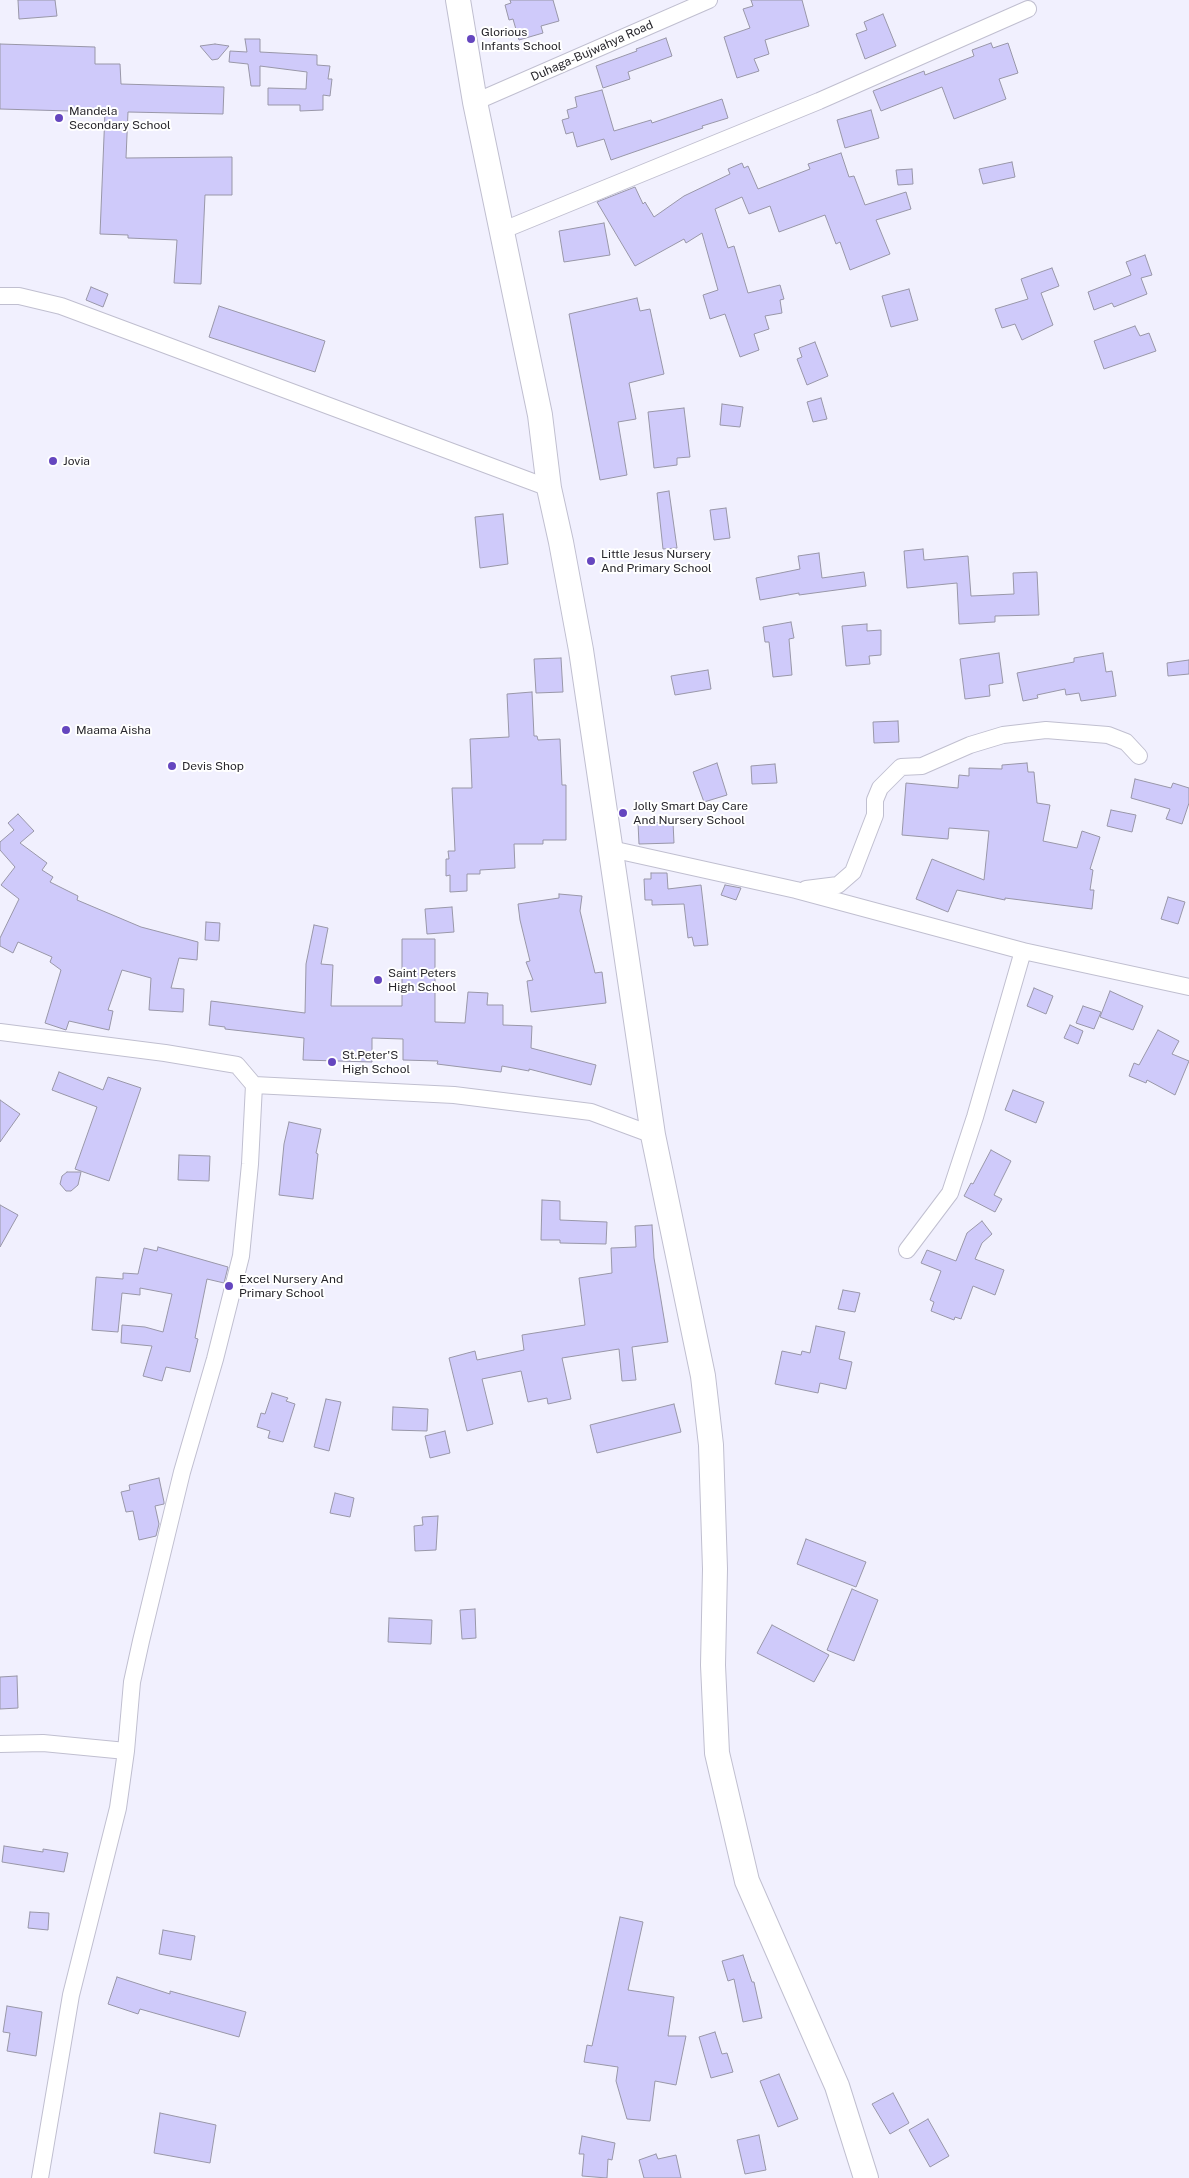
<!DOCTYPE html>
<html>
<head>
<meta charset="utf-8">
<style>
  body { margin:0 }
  canvas { display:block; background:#f1f0fe }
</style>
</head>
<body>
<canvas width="1189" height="2178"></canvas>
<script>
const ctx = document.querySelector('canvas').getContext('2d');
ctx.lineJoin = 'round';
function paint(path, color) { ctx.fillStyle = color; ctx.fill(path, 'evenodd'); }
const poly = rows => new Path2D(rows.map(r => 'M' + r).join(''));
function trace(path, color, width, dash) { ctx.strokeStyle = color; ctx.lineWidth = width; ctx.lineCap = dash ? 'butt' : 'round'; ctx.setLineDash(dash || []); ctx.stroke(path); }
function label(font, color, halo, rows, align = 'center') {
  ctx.font = font + ' "Public Sans",sans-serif'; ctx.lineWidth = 4; ctx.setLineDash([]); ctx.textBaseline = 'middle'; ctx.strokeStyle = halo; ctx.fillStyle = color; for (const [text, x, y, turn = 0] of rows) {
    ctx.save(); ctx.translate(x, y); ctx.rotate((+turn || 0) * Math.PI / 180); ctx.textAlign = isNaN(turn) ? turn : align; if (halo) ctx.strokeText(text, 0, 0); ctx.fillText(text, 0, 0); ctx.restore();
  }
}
const building = poly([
  [18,0,55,0,57,16,19,19,18,0],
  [510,0,553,0,559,21,541,26,543,33,519,40,513,19,509,20,505,5,511,3,510,0],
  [751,0,802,0,809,26,765,40,769,54,754,59,759,71,737,78,724,37,750,28,743,9,753,6,751,0],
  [883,14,896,46,865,59,856,34,867,30,864,22,883,14],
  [666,38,672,56,628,72,630,79,603,88,596,66,637,51,636,49,666,38],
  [245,39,260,39,260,52,317,55,317,65,330,66,328,79,332,79,330,96,323,95,323,110,300,111,300,105,268,105,268,88,306,89,307,72,260,66,260,86,251,86,248,64,229,62,230,51,247,52,245,39],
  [991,43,993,48,1008,43,1018,73,999,79,1006,99,954,119,942,87,881,111,873,91,924,71,925,75,974,56,972,50,991,43],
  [0,44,95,47,95,64,120,64,121,84,224,87,223,114,128,112,126,158,232,157,232,195,205,195,201,284,174,283,177,240,128,238,128,235,100,234,105,112,0,109,0,44],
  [215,44,229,46,218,59,212,60,200,46,215,44],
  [602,90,614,131,651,120,652,123,722,99,728,118,702,126,703,128,611,160,604,139,577,147,573,132,566,134,562,120,569,118,567,110,577,107,575,97,602,90],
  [871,110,879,138,845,148,837,120,871,110],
  [841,153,849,177,854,176,865,205,906,192,911,209,876,220,890,254,850,270,840,242,836,244,825,215,779,232,770,206,749,214,742,197,715,209,728,248,734,246,748,293,780,285,784,299,780,300,782,313,765,316,769,329,754,334,759,350,740,357,725,314,710,319,703,295,718,290,702,233,686,243,684,239,635,266,597,202,635,187,643,204,645,202,654,217,684,196,730,174,728,169,742,163,744,168,748,166,758,189,810,169,808,164,841,153],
  [1012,162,1015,177,983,184,979,169,1012,162],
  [912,169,913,184,898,185,896,170,912,169],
  [604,223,610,255,564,262,559,231,604,223],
  [1145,255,1152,275,1141,278,1147,294,1114,307,1112,303,1094,310,1088,292,1131,275,1126,262,1145,255],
  [1052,268,1059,286,1041,293,1053,325,1022,340,1015,324,1002,328,995,309,1028,299,1021,279,1052,268],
  [91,287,108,294,103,307,86,300,91,287],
  [909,289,918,320,891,327,882,296,909,289],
  [637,298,640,311,650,309,664,374,629,383,636,419,618,422,627,475,600,480,569,314,637,298],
  [219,306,325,341,315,372,209,337,219,306],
  [1135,326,1140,336,1149,333,1156,351,1104,369,1094,341,1135,326],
  [815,342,828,376,807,385,797,359,802,357,799,348,815,342],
  [821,398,827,419,813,422,807,402,821,398],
  [722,404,743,407,740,427,720,425,722,404],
  [684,408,690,457,677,458,677,465,654,468,648,412,684,408],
  [669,491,677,548,663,549,657,493,669,491],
  [726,508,730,538,714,540,710,510,726,508],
  [503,514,508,564,480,568,475,517,503,514],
  [923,549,924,560,968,556,971,596,1014,594,1013,573,1037,572,1039,615,995,616,995,622,959,624,957,583,907,588,904,551,923,549],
  [819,553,822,578,864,572,866,586,799,595,799,593,760,600,756,578,800,569,798,556,819,553],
  [791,622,794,638,789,639,792,675,773,677,769,642,765,642,763,627,791,622],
  [867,624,867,631,881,630,881,655,869,656,870,664,846,666,842,626,867,624],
  [999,653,1003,683,989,685,990,696,965,699,960,659,999,653],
  [1103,653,1106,672,1112,671,1116,696,1081,701,1079,693,1066,695,1065,689,1037,695,1038,698,1023,701,1017,673,1074,662,1074,658,1103,653],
  [561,658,563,692,536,693,534,659,561,658],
  [1189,660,1189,674,1168,676,1167,663,1189,660],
  [708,670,711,689,675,695,671,676,708,670],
  [532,692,534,736,537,736,538,740,560,739,562,785,566,785,566,840,543,840,543,844,514,844,515,868,480,870,480,874,467,874,467,891,450,892,450,875,446,876,446,859,449,859,448,851,455,851,452,788,472,788,470,739,509,737,507,694,532,692],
  [898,721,899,742,874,743,873,722,898,721],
  [717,763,727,795,704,802,693,772,717,763],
  [1027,763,1028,772,1034,772,1037,803,1050,805,1043,841,1077,848,1082,831,1100,837,1090,869,1093,870,1090,890,1094,890,1092,909,1005,898,1005,900,957,890,948,912,916,899,932,859,984,880,989,831,949,828,948,839,902,835,906,783,958,788,959,775,969,776,969,768,1002,769,1002,765,1027,763],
  [775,764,777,783,752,784,751,766,775,764],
  [1135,779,1171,788,1173,783,1189,788,1189,803,1182,824,1166,819,1170,809,1131,798,1135,779],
  [1111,810,1136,815,1132,832,1107,826,1111,810],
  [18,814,34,831,20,843,47,863,42,870,53,877,50,882,78,896,77,900,141,927,198,942,197,960,179,958,171,988,184,989,183,1012,149,1010,151,978,122,970,108,1010,113,1011,109,1030,69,1021,66,1030,45,1023,61,970,50,962,52,957,18,942,13,953,0,946,0,938,19,899,1,885,15,867,0,850,0,842,14,830,8,823,18,814],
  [673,822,674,843,639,844,638,823,673,822],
  [651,873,667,873,668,889,701,885,708,945,694,946,692,937,688,938,684,904,652,905,652,900,645,900,644,879,651,879,651,873],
  [725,885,741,888,736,900,721,895,725,885],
  [559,894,582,896,580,911,595,973,602,972,606,1003,531,1012,527,981,533,980,526,962,530,961,520,920,518,904,559,898,559,894],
  [1168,897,1185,902,1178,924,1161,919,1168,897],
  [452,907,454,932,427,934,425,909,452,907],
  [206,922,220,923,219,941,205,940,206,922],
  [314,925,328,928,321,964,333,965,331,1006,402,1006,402,939,435,939,435,1022,465,1023,468,992,488,993,487,1005,503,1005,503,1025,532,1026,531,1048,596,1065,591,1085,529,1069,529,1071,502,1066,501,1072,437,1064,438,1061,403,1060,403,1039,372,1038,372,1062,303,1060,304,1038,225,1029,225,1027,209,1025,211,1001,305,1013,306,964,314,925],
  [1034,988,1053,996,1046,1014,1027,1006,1034,988],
  [1110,991,1143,1006,1133,1030,1100,1017,1110,991],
  [1083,1006,1101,1012,1094,1029,1076,1023,1083,1006],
  [1070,1025,1083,1031,1078,1044,1064,1038,1070,1025],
  [1158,1030,1179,1041,1172,1054,1189,1061,1175,1095,1147,1080,1146,1083,1129,1076,1134,1063,1139,1065,1158,1030],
  [59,1072,103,1090,108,1077,141,1088,109,1181,75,1169,97,1107,52,1090,59,1072],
  [1013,1090,1044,1102,1036,1123,1005,1110,1013,1090],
  [0,1100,20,1114,0,1142,0,1100],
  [289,1122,321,1129,316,1153,318,1154,313,1199,279,1195,284,1144,289,1122],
  [991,1150,1011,1161,994,1195,1002,1199,995,1212,964,1196,971,1183,973,1184,991,1150],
  [179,1155,210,1156,209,1181,178,1180,179,1155],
  [67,1172,81,1172,78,1185,71,1191,66,1191,60,1184,62,1176,67,1172],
  [542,1200,560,1201,560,1220,607,1222,606,1244,560,1243,560,1240,541,1240,542,1200],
  [0,1205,18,1215,0,1247,0,1205],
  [982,1221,992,1234,982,1243,975,1259,1004,1270,995,1295,973,1286,961,1319,955,1317,954,1320,931,1311,934,1302,930,1300,941,1271,921,1263,927,1250,956,1261,967,1233,982,1221],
  [652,1225,654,1258,668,1342,632,1347,636,1380,622,1381,619,1349,562,1358,571,1399,548,1404,547,1398,528,1402,521,1371,482,1379,493,1424,467,1431,449,1358,475,1351,477,1360,524,1350,522,1335,585,1325,579,1278,612,1273,611,1248,636,1247,635,1226,652,1225],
  [158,1247,228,1267,224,1283,207,1279,195,1338,198,1339,190,1372,166,1367,162,1381,143,1376,152,1346,121,1343,122,1325,145,1327,163,1332,172,1294,140,1288,140,1295,122,1293,118,1332,92,1330,96,1277,123,1279,123,1273,138,1274,144,1248,157,1251,158,1247],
  [843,1290,860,1293,855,1312,838,1309,843,1290],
  [816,1326,845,1332,839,1359,852,1362,846,1389,820,1383,818,1393,775,1384,782,1351,801,1355,802,1351,810,1353,816,1326],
  [272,1393,288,1398,286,1401,295,1404,283,1442,268,1438,270,1431,257,1427,261,1413,265,1414,272,1393],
  [326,1399,341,1402,329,1451,314,1447,326,1399],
  [674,1404,681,1432,597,1453,590,1425,674,1404],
  [393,1407,428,1409,427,1431,392,1430,393,1407],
  [445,1431,450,1453,430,1458,425,1436,445,1431],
  [159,1478,164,1502,164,1504,155,1506,159,1524,156,1536,139,1540,133,1511,126,1512,121,1492,130,1490,129,1485,159,1478],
  [335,1493,354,1498,350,1517,330,1513,335,1493],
  [438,1516,436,1550,415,1551,414,1526,423,1525,422,1517,438,1516],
  [806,1539,866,1562,856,1587,797,1564,806,1539],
  [852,1589,878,1600,854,1661,827,1650,852,1589],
  [475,1609,476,1638,462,1639,460,1610,475,1609],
  [389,1618,432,1620,431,1644,388,1642,389,1618],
  [772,1625,829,1655,814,1682,757,1653,772,1625],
  [17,1676,18,1708,0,1709,0,1677,17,1676],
  [4,1846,43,1852,43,1849,68,1853,64,1872,2,1862,4,1846],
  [30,1912,49,1913,48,1930,28,1928,30,1912],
  [620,1917,643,1922,628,1990,674,1997,668,2036,686,2036,676,2085,655,2081,650,2121,627,2119,616,2081,618,2067,584,2062,587,2045,592,2046,620,1917],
  [163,1930,195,1936,191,1960,159,1954,163,1930],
  [743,1955,752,1982,754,1982,762,2018,743,2022,734,1979,728,1981,722,1961,743,1955],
  [117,1977,170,1994,170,1991,246,2012,239,2037,140,2009,138,2014,108,2004,117,1977],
  [7,2006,42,2012,36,2056,7,2051,10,2033,3,2032,7,2006],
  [715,2032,722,2054,727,2053,733,2072,711,2078,699,2037,715,2032],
  [779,2074,798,2119,778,2127,760,2081,779,2074],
  [893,2093,909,2123,890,2134,872,2104,893,2093],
  [160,2113,216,2125,210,2163,154,2153,160,2113],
  [928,2119,949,2156,930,2167,909,2130,928,2119],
  [759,2135,766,2170,745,2174,737,2140,759,2135],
  [582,2136,615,2143,612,2160,608,2159,607,2178,582,2176,584,2154,579,2154,582,2136],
  [656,2154,658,2159,676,2155,681,2178,644,2178,639,2160,656,2154]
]);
const street = poly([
  [475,102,709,0],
  [501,231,819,101,1028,9],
  [0,296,19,296,61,306,549,488],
  [611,849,796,890,1023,951,1189,987],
  [806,889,838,885,853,872,875,815,875,800,880,788,901,767,922,766,970,745,1003,735,1046,730,1108,735,1126,742,1139,756],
  [0,1032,165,1053,237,1065,254,1085,454,1095,591,1112,653,1135],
  [907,1250,950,1193,975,1117,1023,951],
  [0,1744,43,1743,126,1751],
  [40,2178,71,1995,118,1808,126,1751,132,1682,141,1641,182,1472,215,1359,241,1256,250,1164,254,1085]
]);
const secondary = poly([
  [458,0,475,102,540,415,549,488,561,542,581,650,653,1135,703,1376,711,1445,715,1569,713,1665,717,1753,747,1881,837,2086,866,2178]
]);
const markers = [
  [471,39,5,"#6546bf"],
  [59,118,5,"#6546bf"],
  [53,461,5,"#6546bf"],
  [591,561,5,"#6546bf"],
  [66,730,5,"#6546bf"],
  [172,766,5,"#6546bf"],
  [623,813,5,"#6546bf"],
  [378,980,5,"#6546bf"],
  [332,1062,5,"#6546bf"],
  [229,1286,5,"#6546bf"]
];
const poiNames = [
  ["Glorious",481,32],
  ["Infants School",481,46],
  ["Mandela",69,111],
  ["Secondary School",69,125],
  ["Jovia",63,461],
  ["Little Jesus Nursery",601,554],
  ["And Primary School",601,568],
  ["Maama Aisha",76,730],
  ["Devis Shop",182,766],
  ["Jolly Smart Day Care",633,806],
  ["And Nursery School",633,820],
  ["Saint Peters",388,973],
  ["High School",388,987],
  ["St.Peter'S",342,1055],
  ["High School",342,1069],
  ["Excel Nursery And",239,1279],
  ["Primary School",239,1293]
];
const streetNames = [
  ["Duhaga-Bujwahya Road",592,51,-24]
];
paint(building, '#cfcafa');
trace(building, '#9997a8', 1);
trace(street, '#c0bfd0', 18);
trace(secondary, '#c0bfd0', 26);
trace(street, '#fff', 16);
trace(secondary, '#fff', 24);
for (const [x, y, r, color] of markers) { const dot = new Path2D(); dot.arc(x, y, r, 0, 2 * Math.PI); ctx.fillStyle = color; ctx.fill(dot); trace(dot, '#fff', 2); }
label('12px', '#27262c', '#fff', poiNames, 'left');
label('12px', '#27262c', '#fff', streetNames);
</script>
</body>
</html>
